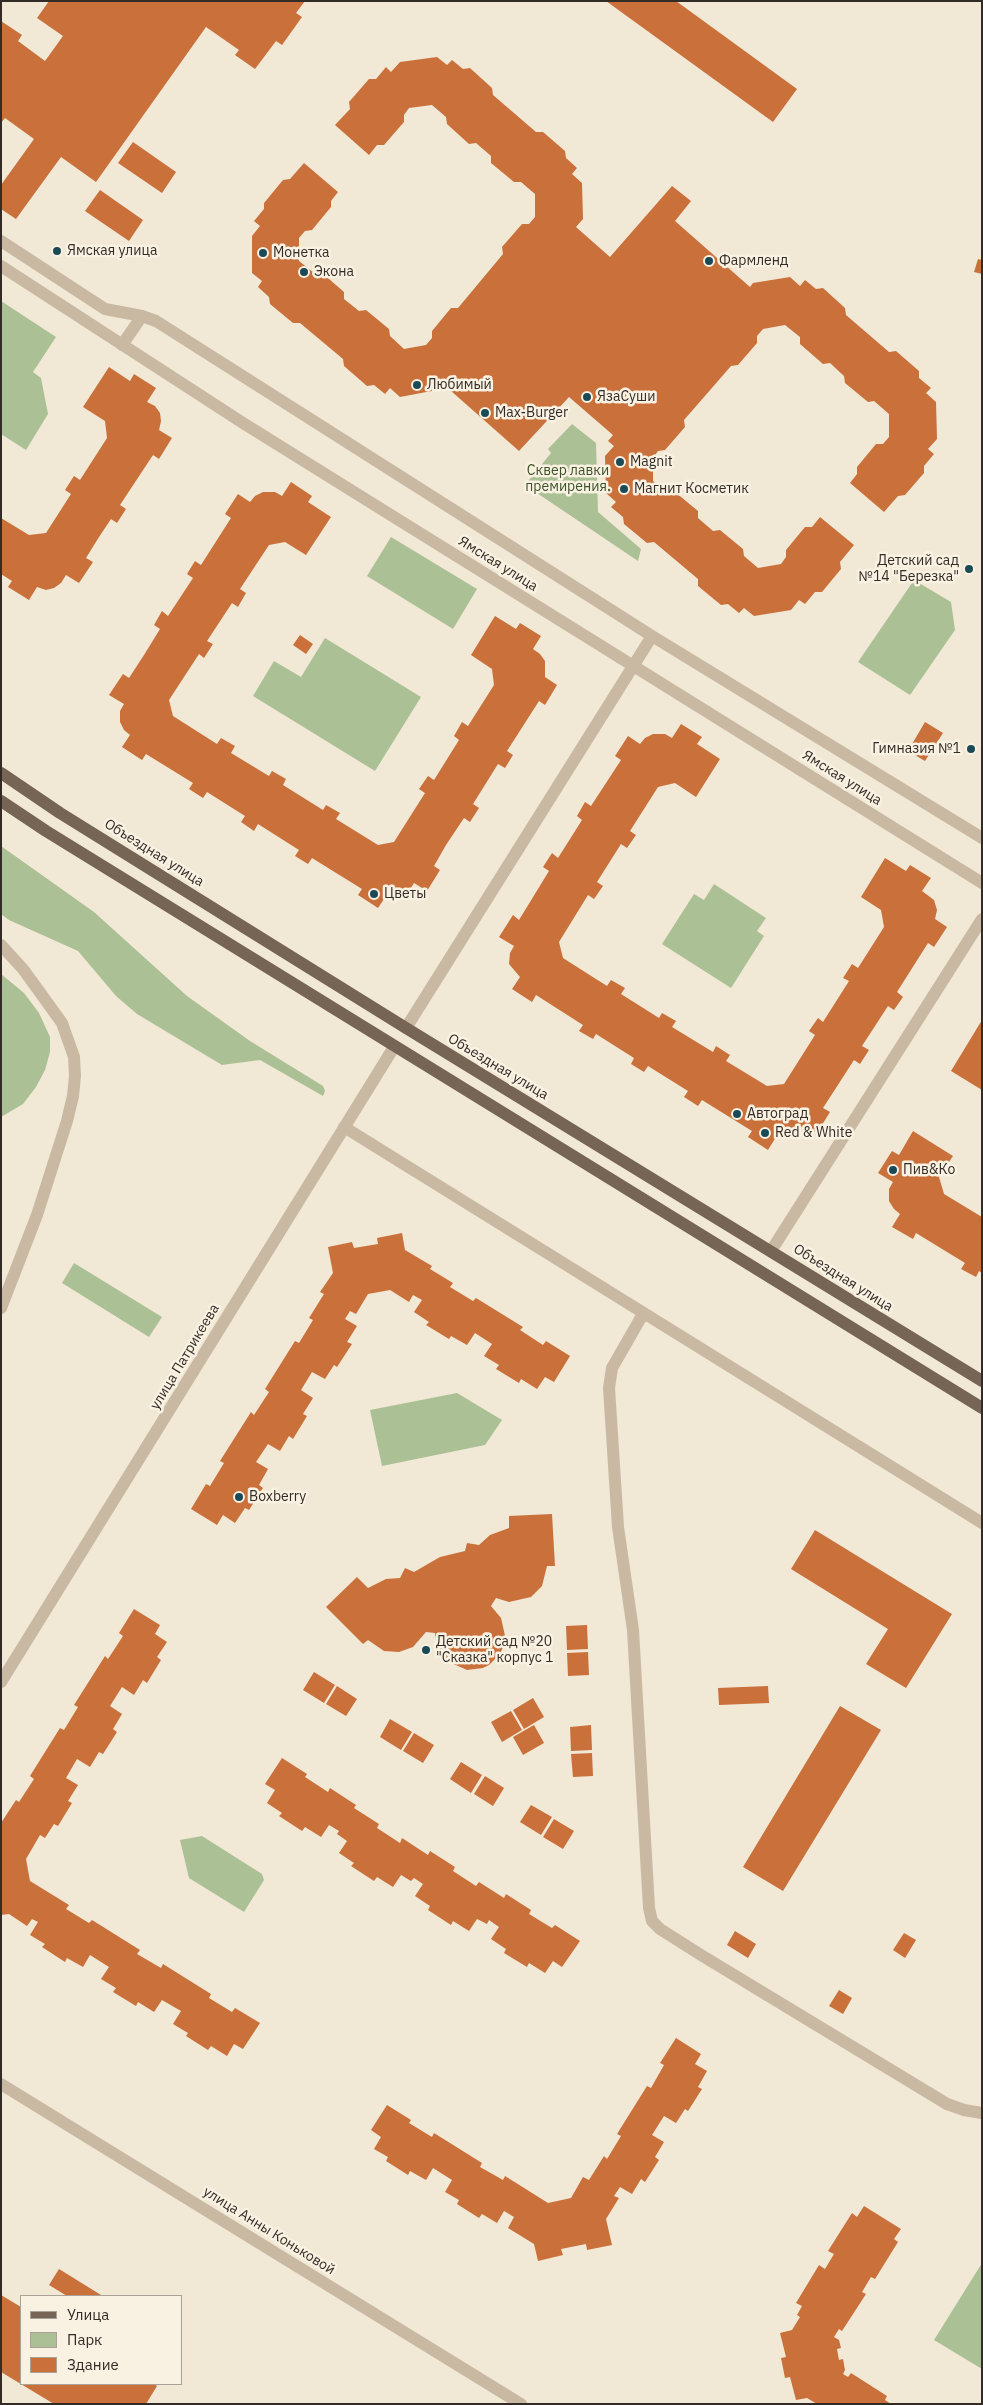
<!DOCTYPE html>
<html>
<head>
<meta charset="utf-8">
<style>
  body { margin:0 }
  #map { position:relative; width:983px; height:2405px; overflow:hidden; background:#f1e8d6; font-family:"IBM Plex Sans",sans-serif }
  canvas { display:block }
  .frame { position:absolute; inset:0; border:2px solid #332b25; pointer-events:none }
  .legend { position:absolute; left:20px; top:2295px; width:162px; height:90px; box-sizing:border-box; background:#f9f1e2; border:1px solid #aaa296; margin:0; padding:6px 9px; list-style:none; font-size:15px; color:#332b25 }
  .legend li { display:flex; align-items:center; gap:10px; height:25px }
  .legend b { width:25px; border:1px solid #aaa296 }
</style>
</head>
<body>
<div id="map">
<canvas width="983" height="2405"></canvas>
<div class="frame"></div>
<ul class="legend">
<li><b style="height:6px;background:#766455"></b>Улица</li>
<li><b style="height:14px;background:#acc096"></b>Парк</li>
<li><b style="height:14px;background:#ca703b"></b>Здание</li>
</ul>
</div>
<script>
const ctx = document.querySelector('canvas').getContext('2d');
ctx.lineJoin = 'round';
function paint(path, color) { ctx.fillStyle = color; ctx.fill(path, 'evenodd'); }
const poly = rows => new Path2D(rows.map(r => 'M' + r).join(''));
function trace(path, color, width, dash) { ctx.strokeStyle = color; ctx.lineWidth = width; ctx.lineCap = dash ? 'butt' : 'round'; ctx.setLineDash(dash || []); ctx.stroke(path); }
function label(font, color, halo, rows, align = 'center') {
  ctx.font = font + ' "IBM Plex Sans",sans-serif'; ctx.lineWidth = 5; ctx.setLineDash([]); ctx.textBaseline = 'middle'; ctx.strokeStyle = halo; ctx.fillStyle = color; for (const [text, x, y, turn = 0] of rows) {
    ctx.save(); ctx.translate(x, y); ctx.rotate((+turn || 0) * Math.PI / 180); ctx.textAlign = isNaN(turn) ? turn : align; if (halo) ctx.strokeText(text, 0, 0); ctx.fillText(text, 0, 0); ctx.restore();
  }
}
const green = poly([
  [1,301,56,337,33,372,41,378,48,414,26,450,1,434],
  [572,424,596,443,598,512,641,549,638,561,525,485,551,453,548,449],
  [391,537,477,589,453,629,367,576],
  [914,580,951,602,955,630,910,695,858,662],
  [325,638,421,697,375,771,253,696,274,661,301,677],
  [1,846,94,912,187,996,250,1041,323,1086,325,1091,323,1096,260,1060,222,1065,137,1014,116,996,78,951,9,920,1,914],
  [714,884,766,918,757,931,764,936,731,988,662,944,694,894,704,900],
  [1,974,24,993,39,1013,50,1037,50,1052,45,1070,36,1087,23,1104,1,1117],
  [74,1263,162,1317,149,1337,62,1283],
  [457,1393,502,1420,485,1445,382,1466,370,1410],
  [202,1836,262,1874,264,1880,244,1912,189,1878,180,1840],
  [982,2263,982,2369,934,2340]
]);
const building = poly([
  [49,1,305,1,296,13,302,17,282,45,276,41,255,69,235,55,239,50,206,27,96,182,61,157,16,219,1,209,1,185,34,139,5,118,1,123,1,21,22,35,18,41,45,61,63,36,37,18],
  [606,1,676,1,797,89,773,122],
  [437,57,447,65,452,60,463,69,470,68,492,88,493,95,536,132,543,132,565,151,566,158,577,168,572,174,582,183,583,219,576,227,610,257,672,186,691,201,675,221,750,287,753,283,790,277,800,286,805,280,816,289,823,288,845,308,846,315,889,352,896,351,919,371,919,378,931,388,926,393,936,402,937,439,928,449,934,454,924,466,924,473,905,495,898,496,884,512,850,483,857,474,857,467,876,444,883,444,889,437,889,414,874,401,868,402,845,383,844,376,830,363,823,364,800,344,800,337,785,325,763,329,757,336,757,343,738,365,731,366,691,412,684,420,685,427,665,450,658,451,653,458,653,481,668,493,675,492,698,511,698,518,713,531,720,530,743,549,744,556,758,568,781,564,786,557,786,550,805,527,812,527,820,517,854,545,840,562,841,569,822,592,815,592,805,604,799,600,791,610,754,616,744,608,739,613,728,604,721,605,698,586,698,579,654,542,647,543,624,524,623,517,611,507,616,502,606,493,605,456,614,446,608,441,613,435,569,397,519,451,442,383,437,390,400,397,390,388,385,394,374,385,367,386,344,366,343,359,300,323,293,323,270,304,269,297,258,287,262,281,252,273,252,236,260,226,254,221,264,209,264,203,283,180,290,179,304,163,338,192,331,201,331,207,312,230,305,231,299,238,299,261,314,273,321,272,344,292,344,299,359,311,366,310,389,329,390,336,404,349,426,345,432,338,432,331,451,308,458,308,503,254,502,247,522,224,529,224,535,217,535,194,521,182,514,182,491,163,491,156,476,143,469,144,447,124,446,117,432,105,409,108,404,115,404,122,384,145,377,145,369,155,335,125,350,109,349,102,369,79,376,79,386,67,391,72,400,62],
  [133,142,176,172,162,193,118,163],
  [100,190,143,220,129,241,85,211],
  [978,259,982,260,982,274,974,272],
  [109,367,130,381,134,374,156,388,147,402,155,406,160,413,161,421,159,430,172,438,159,459,153,455,120,505,126,509,117,523,111,519,99,537,86,558,93,562,79,583,66,575,61,583,54,588,46,590,37,587,29,600,8,587,12,581,1,574,1,518,29,535,46,533,71,494,65,490,74,476,80,480,107,438,105,421,83,407],
  [291,482,312,496,308,502,331,517,306,555,285,542,269,545,240,589,246,593,238,607,232,603,207,641,213,644,204,658,199,654,169,700,173,716,217,744,221,738,235,746,231,753,269,776,272,771,286,779,283,785,323,810,326,805,340,813,336,819,378,845,394,842,425,793,419,789,428,776,434,780,459,740,454,736,462,722,468,726,494,685,492,669,471,655,495,616,516,629,520,623,541,636,533,649,540,654,545,661,545,677,557,685,545,705,539,701,507,751,513,755,505,768,498,764,473,804,479,808,470,822,464,818,446,845,434,866,440,870,427,891,414,883,409,891,402,896,386,896,378,908,358,895,362,889,312,858,308,864,295,856,299,850,258,824,254,831,241,822,245,816,207,792,203,798,189,789,193,783,146,754,142,760,122,747,130,735,124,730,120,722,120,711,124,704,109,695,123,674,129,678,144,655,160,629,154,625,162,611,168,616,193,578,187,574,195,561,201,565,231,518,225,514,238,494,250,502,255,496,263,492,275,492,282,496],
  [300,635,313,644,306,654,293,645],
  [925,722,943,733,925,761,908,751],
  [681,724,702,737,697,744,720,759,696,797,675,783,658,787,630,831,636,835,627,848,621,844,597,882,603,886,594,899,588,895,559,942,563,958,607,986,611,980,625,988,621,994,659,1018,662,1013,676,1021,672,1027,713,1052,716,1046,730,1055,726,1061,767,1086,784,1084,815,1035,809,1031,818,1018,823,1022,849,981,843,978,852,964,858,968,884,927,881,910,861,897,885,858,906,871,910,865,931,878,922,891,934,900,937,910,935,919,947,927,934,947,928,943,897,992,903,997,894,1010,888,1006,862,1046,869,1050,860,1064,854,1060,823,1108,830,1112,817,1133,803,1125,794,1136,785,1139,776,1137,768,1150,748,1137,752,1131,702,1100,698,1106,684,1097,688,1091,648,1066,644,1072,631,1064,634,1058,596,1034,593,1039,579,1031,583,1025,536,995,532,1002,512,989,520,977,509,964,510,953,514,946,499,937,513,915,519,920,549,871,543,867,552,853,558,858,582,820,577,816,585,802,591,806,621,760,615,756,628,736,640,744,645,738,653,734,665,734,672,738],
  [982,1020,982,1090,951,1071],
  [913,1131,953,1156,939,1177,944,1194,982,1217,982,1273,979,1271,976,1277,961,1269,965,1263,916,1233,913,1239,892,1227,900,1214,894,1209,889,1201,889,1189,893,1182,878,1173,892,1151,899,1155],
  [402,1233,405,1250,432,1266,430,1269,453,1283,450,1287,473,1301,476,1298,523,1327,520,1330,543,1345,546,1341,570,1356,554,1382,545,1377,537,1389,521,1379,519,1383,496,1369,499,1365,484,1356,492,1344,475,1333,467,1345,451,1336,449,1339,426,1325,429,1322,414,1312,422,1300,413,1295,409,1302,390,1290,368,1294,356,1314,350,1311,345,1319,357,1326,347,1342,352,1344,337,1367,334,1365,325,1379,312,1372,301,1390,313,1398,303,1414,307,1416,293,1439,289,1436,280,1451,268,1444,256,1462,268,1469,259,1485,263,1488,249,1510,245,1508,235,1523,223,1515,217,1525,191,1509,206,1484,210,1486,224,1463,220,1461,251,1412,254,1415,269,1392,265,1389,295,1341,299,1343,313,1320,309,1318,324,1294,320,1292,333,1273,328,1247,352,1242,354,1248,378,1244,377,1238],
  [552,1514,555,1566,547,1566,542,1586,531,1597,509,1602,496,1598,491,1606,501,1618,506,1640,500,1654,489,1665,483,1668,467,1670,447,1661,438,1649,435,1633,426,1632,413,1647,399,1652,384,1651,368,1640,363,1644,326,1607,357,1577,368,1588,386,1579,400,1578,405,1568,414,1572,440,1557,465,1551,467,1543,479,1545,490,1535,509,1528,509,1516],
  [815,1530,952,1614,906,1688,866,1664,888,1629,791,1569],
  [134,1609,160,1625,155,1634,167,1642,157,1657,161,1660,147,1683,143,1680,134,1695,122,1687,110,1706,122,1714,113,1729,117,1732,103,1754,99,1752,90,1767,77,1759,66,1778,78,1785,68,1801,72,1803,58,1826,54,1824,45,1838,40,1835,26,1859,30,1881,69,1905,66,1909,89,1923,92,1920,140,1950,137,1954,161,1968,163,1964,211,1994,209,1998,232,2012,235,2008,260,2023,243,2049,234,2044,227,2056,211,2046,208,2050,186,2036,188,2033,173,2024,181,2011,162,2000,154,2012,138,2002,136,2006,113,1992,116,1988,101,1979,109,1967,90,1955,83,1967,67,1958,65,1962,42,1947,45,1944,30,1935,38,1922,32,1919,27,1926,9,1914,1,1915,1,1823,16,1800,19,1802,34,1779,30,1776,60,1728,64,1730,78,1707,74,1705,105,1656,108,1659,123,1636,119,1633],
  [587,1625,588,1649,567,1650,566,1626],
  [588,1652,589,1675,568,1676,567,1653],
  [314,1672,335,1685,324,1703,303,1690],
  [337,1686,357,1699,346,1716,326,1704],
  [768,1686,769,1703,719,1705,718,1688],
  [533,1698,544,1717,524,1729,513,1710],
  [840,1706,881,1730,783,1891,743,1867],
  [511,1711,522,1730,502,1742,491,1722],
  [390,1719,412,1732,401,1750,380,1737],
  [534,1725,544,1743,523,1755,513,1737],
  [591,1725,592,1750,571,1751,570,1727],
  [414,1733,434,1745,423,1763,403,1751],
  [592,1753,593,1776,573,1777,571,1754],
  [282,1758,307,1774,305,1777,328,1792,330,1788,356,1805,354,1808,379,1824,377,1828,400,1843,402,1838,428,1855,430,1851,455,1867,453,1871,476,1886,479,1882,504,1898,506,1894,531,1910,529,1914,552,1928,555,1925,580,1941,562,1967,553,1961,545,1973,529,1963,527,1967,504,1953,506,1949,491,1939,499,1927,489,1920,487,1924,477,1919,469,1931,453,1921,451,1925,428,1910,430,1906,415,1896,423,1884,414,1878,411,1881,401,1875,393,1887,377,1877,374,1881,351,1866,354,1863,339,1853,347,1841,337,1834,339,1831,329,1825,321,1837,305,1827,302,1831,279,1816,282,1813,267,1803,275,1790,265,1784],
  [461,1762,482,1775,471,1793,450,1779],
  [485,1776,504,1788,493,1806,474,1794],
  [531,1805,552,1817,541,1835,520,1822],
  [554,1819,574,1831,563,1849,543,1837],
  [735,1931,756,1944,748,1958,727,1945],
  [904,1933,916,1940,905,1958,893,1950],
  [839,1990,852,1998,843,2014,829,2006],
  [676,2038,701,2054,695,2064,707,2071,698,2087,702,2089,688,2111,685,2109,676,2123,664,2116,652,2135,664,2142,655,2157,659,2160,645,2182,641,2179,632,2194,620,2187,614,2196,619,2198,606,2219,612,2245,587,2250,586,2244,561,2249,563,2255,538,2261,534,2244,508,2228,514,2217,504,2211,497,2223,482,2214,479,2218,457,2204,459,2200,445,2192,452,2180,433,2168,426,2180,410,2171,408,2175,386,2161,388,2157,374,2149,381,2137,371,2130,387,2105,411,2120,409,2123,432,2137,434,2133,482,2163,480,2167,503,2180,505,2176,548,2203,571,2198,583,2177,589,2180,604,2156,607,2159,621,2136,617,2134,647,2086,651,2088,664,2065,660,2063],
  [864,2206,901,2229,894,2239,898,2242,875,2279,871,2277,862,2292,866,2294,842,2331,839,2329,834,2337,839,2340,841,2348,837,2349,839,2360,843,2359,845,2370,843,2374,848,2377,851,2373,887,2396,885,2400,891,2404,817,2404,807,2398,796,2400,790,2377,785,2378,781,2358,786,2357,780,2333,792,2330,800,2317,797,2315,802,2306,796,2303,819,2265,825,2269,834,2254,828,2251,852,2213,857,2217],
  [59,2269,101,2295,100,2296,67,2296,49,2285],
  [1,2295,21,2307,21,2384,154,2384,157,2386,146,2404,54,2404,1,2372]
]);
const minor = poly([
  [1,241,105,309,142,316,156,321,652,636,982,838],
  [1,266,243,423,982,883],
  [122,345,142,316],
  [1,945,23,969,62,1023,74,1057,75,1076,73,1096,67,1121,37,1215,1,1308],
  [406,1028,652,636],
  [344,1127,982,1523],
  [771,1251,982,919],
  [643,1314,612,1368,609,1388,618,1527,633,1630,649,1908,652,1921,660,1929,701,1955,947,2104,964,2110,982,2113],
  [1,1682,394,1047],
  [1,2084,521,2404]
]);
const major = poly([
  [1,773,60,813,406,1028,982,1381],
  [1,801,46,831,982,1408]
]);
const markers = [
  [57,251,5,"#194a56"],
  [263,253,5,"#194a56"],
  [709,261,5,"#194a56"],
  [304,272,5,"#194a56"],
  [417,385,5,"#194a56"],
  [587,397,5,"#194a56"],
  [485,413,5,"#194a56"],
  [620,462,5,"#194a56"],
  [624,489,5,"#194a56"],
  [969,569,5,"#194a56"],
  [971,749,5,"#194a56"],
  [374,894,5,"#194a56"],
  [737,1114,5,"#194a56"],
  [765,1133,5,"#194a56"],
  [893,1170,5,"#194a56"],
  [239,1497,5,"#194a56"],
  [426,1650,5,"#194a56"]
];
const poiNames = [
  ["Ямская улица",67,251],
  ["Монетка",273,253],
  ["Фармленд",719,261],
  ["Экона",314,272],
  ["Любимый",427,385],
  ["ЯзаСуши",597,397],
  ["Max-Burger",495,413],
  ["Magnit",630,462],
  ["Магнит Косметик",634,489],
  ["Детский сад",959,561,"right"],
  ["№14 \"Березка\"",959,577,"right"],
  ["Гимназия №1",961,749,"right"],
  ["Цветы",384,894],
  ["Автоград",747,1114],
  ["Red & White",775,1133],
  ["Пив&Ко",903,1170],
  ["Boxberry",249,1497],
  ["Детский сад №20",436,1642],
  ["\"Сказка\" корпус 1",436,1658]
];
const parkNames = [
  ["Сквер лавки",568,471],
  ["премирения.",568,487]
];
const streetNames = [
  ["Ямская улица",498,564,32],
  ["Ямская улица",842,778,32],
  ["Объездная улица",154,853,32],
  ["Объездная улица",498,1067,31],
  ["Объездная улица",843,1278,32],
  ["улица Патрикеева",185,1357,-59],
  ["улица Анны Коньковой",269,2231,32]
];
paint(green, '#acc096');
paint(building, '#ca703b');
trace(minor, '#c9b9a2', 12);
trace(major, '#766455', 12);
for (const [x, y, r, color] of markers) { const dot = new Path2D(); dot.arc(x, y, r, 0, 2 * Math.PI); ctx.fillStyle = color; ctx.fill(dot); trace(dot, '#f9f1e2', 2); }
label('14px', '#332b25', '#f9f1e2', poiNames, 'left');
label('14px', '#3d5228', '#f9f1e2', parkNames);
label('14px', '#332b25', '#f9f1e2', streetNames);
</script>
</body>
</html>
